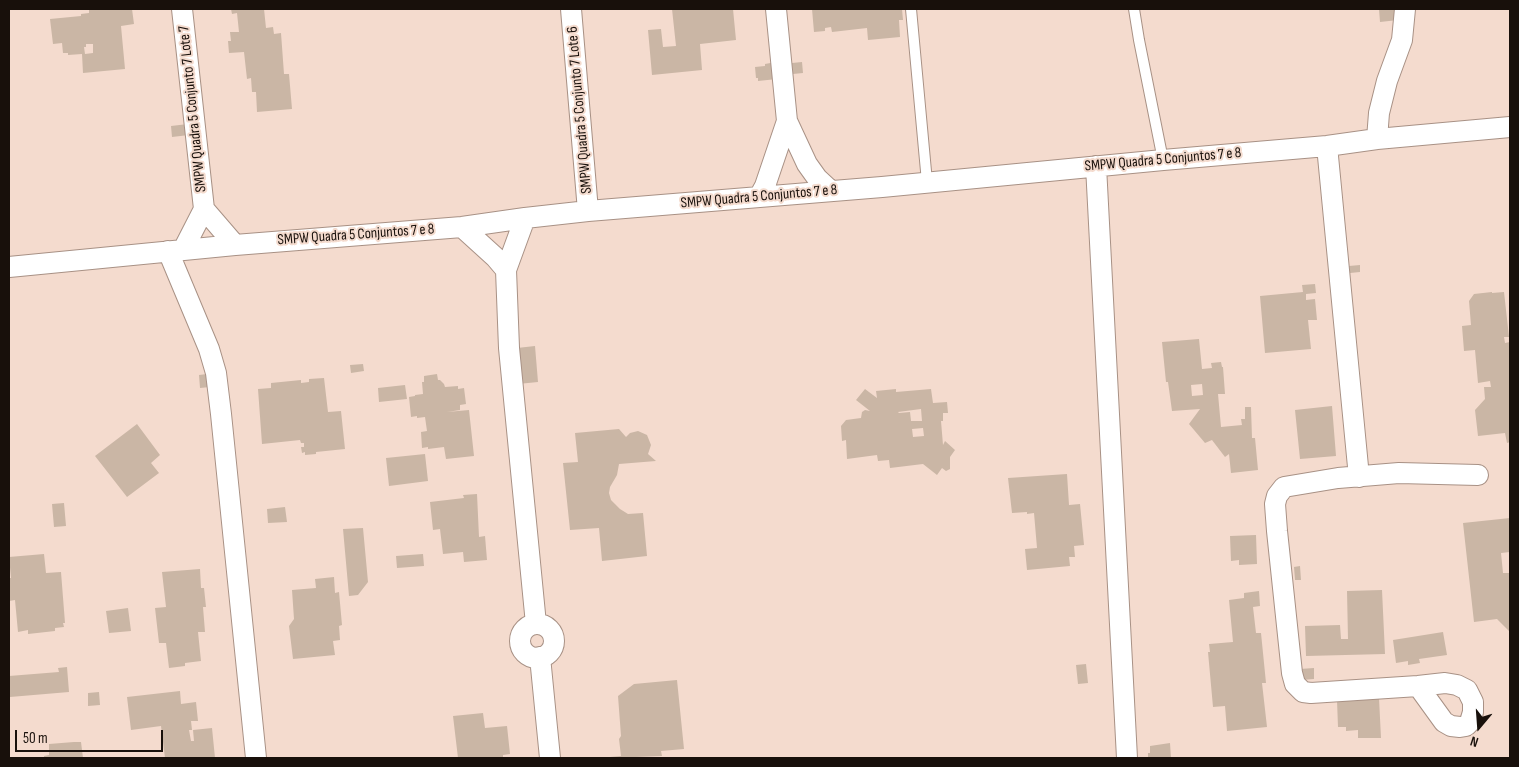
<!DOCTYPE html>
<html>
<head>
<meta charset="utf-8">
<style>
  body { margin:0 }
  #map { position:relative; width:1519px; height:767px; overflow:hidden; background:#f4dbce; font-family:"Sofia Sans Condensed",sans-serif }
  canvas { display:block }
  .frame { position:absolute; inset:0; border:10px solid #18100b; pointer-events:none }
  .north { position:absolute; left:1454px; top:702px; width:50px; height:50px; -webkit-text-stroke:4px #f4dbce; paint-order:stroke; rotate:198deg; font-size:14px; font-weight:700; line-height:20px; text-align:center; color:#18100b }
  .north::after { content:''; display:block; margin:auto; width:18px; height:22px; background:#18100b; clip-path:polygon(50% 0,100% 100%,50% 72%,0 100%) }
  .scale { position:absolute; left:15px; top:730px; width:148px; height:22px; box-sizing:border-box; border:2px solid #18100b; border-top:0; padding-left:6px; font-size:15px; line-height:18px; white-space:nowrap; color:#18100b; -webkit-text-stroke:4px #f4dbce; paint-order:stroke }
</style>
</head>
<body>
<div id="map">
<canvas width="1519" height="767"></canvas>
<div class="frame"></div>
<div class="north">N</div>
<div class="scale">50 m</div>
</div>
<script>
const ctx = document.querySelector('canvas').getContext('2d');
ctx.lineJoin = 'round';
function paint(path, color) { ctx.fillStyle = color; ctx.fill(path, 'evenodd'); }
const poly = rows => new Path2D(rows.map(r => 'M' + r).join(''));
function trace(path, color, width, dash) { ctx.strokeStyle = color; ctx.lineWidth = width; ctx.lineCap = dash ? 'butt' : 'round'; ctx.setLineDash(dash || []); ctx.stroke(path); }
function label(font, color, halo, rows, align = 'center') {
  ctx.font = font + ' "Sofia Sans Condensed",sans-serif'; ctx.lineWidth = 4; ctx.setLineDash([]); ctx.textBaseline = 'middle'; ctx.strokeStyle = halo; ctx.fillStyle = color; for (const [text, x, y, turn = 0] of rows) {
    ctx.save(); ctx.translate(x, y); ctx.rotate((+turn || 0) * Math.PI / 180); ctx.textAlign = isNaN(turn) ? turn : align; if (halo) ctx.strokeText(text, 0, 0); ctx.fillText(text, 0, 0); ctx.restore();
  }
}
const building = poly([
  [89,9,132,9,134,24,121,26,125,69,83,73,82,54,68,55,68,53,63,53,62,43,53,44,50,19,81,16,81,14,89,13],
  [86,44,93,44,93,53,85,54,84,47,86,47],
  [231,9,264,9,266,28,273,27,274,34,281,33,284,74,289,74,292,109,257,112,256,92,252,92,251,78,247,79,244,52,229,53,228,41,231,41,230,32,239,32,237,13,232,14],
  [672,9,733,9,736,40,700,44,702,70,652,75,648,30,661,29,663,47,676,46],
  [812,9,902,9,903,20,899,20,900,37,868,40,867,28,832,32,831,27,825,28,825,31,814,32],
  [1379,9,1397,9,1398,20,1380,22],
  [776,62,777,79,758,81,758,78,756,78,755,67,765,66,765,64],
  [802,62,803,73,793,74,792,63],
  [188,124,189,135,172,137,171,126],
  [1360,265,1360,272,1350,273,1349,266],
  [1315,284,1316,293,1306,294,1306,300,1315,299,1317,320,1308,320,1311,349,1265,353,1260,296,1303,292,1302,285],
  [1492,292,1492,293,1504,292,1509,337,1504,337,1505,343,1510,342,1510,442,1507,443,1505,433,1478,436,1475,410,1485,399,1484,387,1491,387,1490,381,1478,383,1475,350,1464,351,1462,326,1471,325,1469,301,1474,294],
  [1199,339,1202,369,1212,368,1211,363,1221,362,1222,367,1223,367,1225,394,1218,394,1221,427,1242,425,1241,419,1245,419,1245,407,1251,407,1252,438,1255,438,1258,470,1231,473,1229,454,1225,457,1212,440,1205,443,1189,424,1200,409,1172,411,1168,382,1166,382,1162,342],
  [1202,384,1203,395,1192,396,1191,385],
  [535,346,538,382,518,384,517,348],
  [363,364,364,371,351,373,350,365],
  [215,373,210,387,200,388,199,375],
  [437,374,438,380,440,380,444,384,445,387,458,386,458,389,464,388,466,404,460,405,460,410,447,412,469,410,474,456,446,459,444,447,428,449,428,447,422,448,421,432,427,431,425,417,417,418,417,416,411,417,409,397,415,396,415,395,423,394,422,382,424,382,424,376],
  [324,378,328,412,341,411,345,449,316,452,316,454,305,455,305,452,302,453,301,447,304,447,304,443,301,443,300,440,262,444,258,389,271,388,271,383,301,380,301,383,309,382,309,379],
  [405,385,407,399,379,402,378,388],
  [865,389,877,398,876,391,896,389,896,392,931,389,933,403,947,402,948,413,943,413,943,421,941,421,943,445,945,441,955,450,950,457,950,469,946,471,942,468,937,475,923,464,890,468,889,460,878,461,877,455,847,459,846,440,842,441,841,426,846,420,861,418,862,412,865,410,870,411,856,400],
  [921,409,922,421,911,421,910,412,899,413,898,412],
  [923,428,924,436,913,437,912,429],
  [1332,406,1336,456,1300,459,1295,410],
  [137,424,160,455,151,463,159,473,127,497,95,456],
  [619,429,626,437,630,433,638,431,647,435,651,445,648,454,656,461,619,464,617,475,610,487,609,493,611,500,620,509,628,514,643,513,647,556,602,561,599,528,570,530,563,463,578,462,575,433],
  [425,454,428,481,389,486,386,458],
  [1067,474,1069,505,1080,504,1084,545,1074,546,1075,557,1069,557,1070,566,1027,570,1025,549,1037,548,1034,513,1027,514,1027,512,1012,513,1008,478],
  [477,494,479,537,485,536,487,560,464,562,463,552,443,554,440,529,433,530,430,502,464,498,463,495],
  [64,503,66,526,54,527,52,504],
  [285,507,287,522,268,523,267,509],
  [1510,518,1510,552,1501,553,1503,573,1510,573,1510,632,1497,619,1474,622,1463,523],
  [363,528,368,582,358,595,349,596,343,529],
  [1256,535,1257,564,1239,565,1239,560,1231,561,1230,536],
  [44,554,46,573,61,572,65,623,63,623,64,627,55,628,55,631,28,634,28,630,18,632,15,600,9,601,9,578,11,578,9,557],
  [423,554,424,566,397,568,396,556],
  [1300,566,1301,580,1295,580,1294,567],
  [200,569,201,588,204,588,206,607,203,607,205,632,198,632,201,661,185,663,185,666,169,668,166,643,159,643,155,608,166,607,162,572],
  [334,577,335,593,339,592,342,625,339,626,340,640,333,641,335,655,293,659,289,626,294,619,292,590,316,588,315,579],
  [1382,590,1385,654,1306,656,1305,626,1340,625,1341,639,1348,639,1347,591],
  [1259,591,1260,606,1253,607,1256,633,1261,633,1266,683,1262,683,1267,727,1227,731,1225,706,1213,707,1208,652,1210,652,1209,644,1233,642,1229,600,1244,598,1244,593],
  [128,608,131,631,109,633,106,611],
  [1443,632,1447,655,1419,659,1420,663,1408,665,1408,661,1396,663,1393,640],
  [1086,664,1088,683,1078,684,1076,665],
  [67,667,69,692,10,697,9,676,59,672,58,668],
  [1314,668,1314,679,1301,680,1300,669],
  [677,680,684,749,661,751,662,756,610,758,610,757,621,756,619,739,621,736,618,696,634,684],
  [180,691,181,704,196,702,198,721,191,721,192,730,189,730,191,741,194,741,193,730,212,728,215,758,165,758,161,726,131,730,127,697],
  [99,692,100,705,88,706,88,693],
  [1379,698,1381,738,1358,738,1358,730,1346,731,1346,727,1338,727,1337,700],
  [483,713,485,728,507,726,510,754,503,755,503,758,458,758,453,716],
  [74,742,81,742,83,758,44,758,44,756,49,755,49,744],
  [1170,743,1171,758,1151,758,1151,757,1148,757,1148,753,1150,753,1150,746]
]);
const lane = poly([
  [911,9,927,182],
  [1134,9,1139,40,1163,160]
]);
const street = poly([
  [182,9,204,209,183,250],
  [571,9,588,211],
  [776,9,787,121,807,164,817,178,831,191],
  [1377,139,1379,113,1387,81,1402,40,1405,9],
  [1327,146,1359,477],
  [1096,166,1127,758],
  [759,197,765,186,787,121],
  [204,209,235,245],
  [525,218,506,270,509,348,536,624],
  [462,227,495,257,506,270],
  [168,251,209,349,216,373,221,414,256,758],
  [9,267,235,245,462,227,525,218,588,211,882,187,1163,160,1327,146,1377,139,1510,127],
  '520 641a17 17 0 1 1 34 0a17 17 0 1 1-34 0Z',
  [540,657,550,758],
  [1418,686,1444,722,1451,726,1460,727,1466,726,1470,722,1473,712,1473,702,1467,690,1457,685,1445,683,1418,686,1311,693,1303,692,1295,684,1292,673,1277,531,1275,504,1277,496,1284,487,1338,478,1399,473,1478,475]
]);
const streetNames = [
  ["SMPW Quadra 5 Conjunto 7 Lote 7",193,109,-96],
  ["SMPW Quadra 5 Conjunto 7 Lote 6",580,110,-95],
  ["SMPW Quadra 5 Conjuntos 7 e 8",1163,160,-5],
  ["SMPW Quadra 5 Conjuntos 7 e 8",759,197,-5],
  ["SMPW Quadra 5 Conjuntos 7 e 8",356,235,-4]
];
paint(building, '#cab6a5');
trace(lane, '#a89185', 12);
trace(street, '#a89185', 22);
trace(lane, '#fff', 10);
trace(street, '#fff', 20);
label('15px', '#18100b', '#f4dbce', streetNames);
</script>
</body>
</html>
